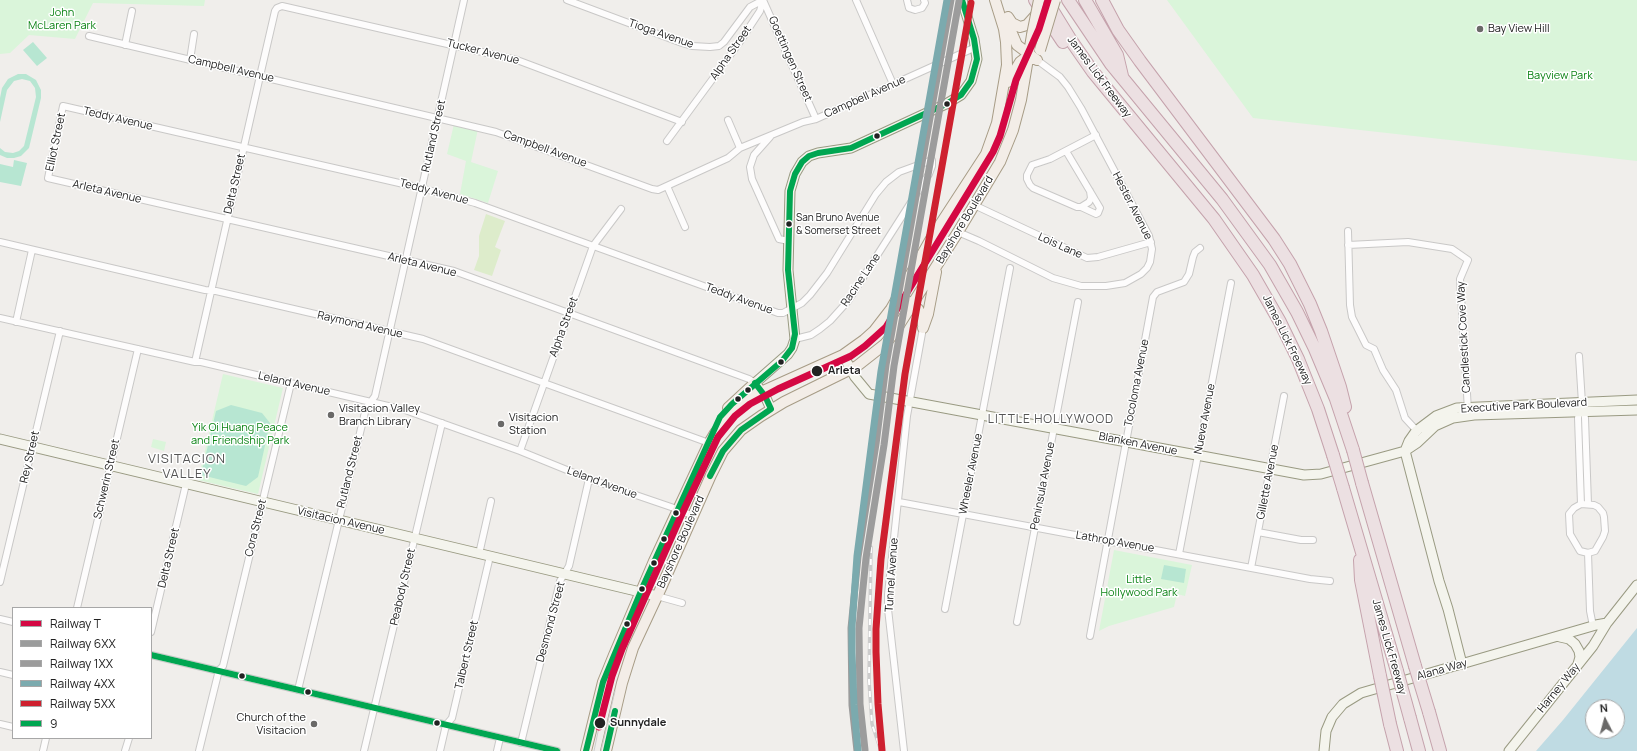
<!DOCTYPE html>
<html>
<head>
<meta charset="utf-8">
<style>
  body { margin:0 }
  #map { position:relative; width:1637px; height:751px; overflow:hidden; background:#f0eeeb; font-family:Manrope,sans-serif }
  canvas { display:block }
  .legend { position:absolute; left:12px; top:607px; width:140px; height:132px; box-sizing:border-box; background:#fff; border:1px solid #a7a7a7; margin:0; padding:5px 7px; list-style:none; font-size:12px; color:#222 }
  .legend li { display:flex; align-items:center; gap:8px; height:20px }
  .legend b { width:20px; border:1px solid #a7a7a7 }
  .north { position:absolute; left:1585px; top:699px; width:40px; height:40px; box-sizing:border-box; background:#fff; border:1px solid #a7a7a7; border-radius:50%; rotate:354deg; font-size:11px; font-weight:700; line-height:16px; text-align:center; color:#222 }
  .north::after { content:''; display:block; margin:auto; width:14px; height:18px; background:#6a6968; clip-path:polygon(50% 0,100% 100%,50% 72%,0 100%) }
</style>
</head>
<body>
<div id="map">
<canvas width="1637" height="751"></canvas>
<ul class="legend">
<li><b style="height:5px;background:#d40843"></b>Railway T</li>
<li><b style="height:5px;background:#9b9c9c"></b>Railway 6XX</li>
<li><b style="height:5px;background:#9c9c9c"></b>Railway 1XX</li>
<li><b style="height:5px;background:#7baaae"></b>Railway 4XX</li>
<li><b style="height:5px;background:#ce202f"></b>Railway 5XX</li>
<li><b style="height:5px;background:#00a651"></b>9</li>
</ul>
<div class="north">N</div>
</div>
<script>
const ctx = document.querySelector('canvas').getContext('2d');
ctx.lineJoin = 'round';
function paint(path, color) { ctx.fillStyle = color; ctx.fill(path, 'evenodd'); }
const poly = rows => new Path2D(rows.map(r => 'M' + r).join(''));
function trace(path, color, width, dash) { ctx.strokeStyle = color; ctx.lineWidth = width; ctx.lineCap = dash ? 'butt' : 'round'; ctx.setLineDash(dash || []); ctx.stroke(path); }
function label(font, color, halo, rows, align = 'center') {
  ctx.font = font + ' Manrope,sans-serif'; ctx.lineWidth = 3; ctx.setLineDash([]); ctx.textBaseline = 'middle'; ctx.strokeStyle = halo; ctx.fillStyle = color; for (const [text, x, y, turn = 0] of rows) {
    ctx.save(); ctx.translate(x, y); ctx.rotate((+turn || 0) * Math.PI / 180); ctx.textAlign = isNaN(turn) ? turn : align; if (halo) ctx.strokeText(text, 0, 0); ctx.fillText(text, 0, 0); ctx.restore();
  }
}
const grass = poly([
  [486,214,505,221,495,247,501,250,492,276,474,270,479,256,479,236]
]);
const park = poly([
  [0,0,205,0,204,6,93,3,75,39,29,35,10,53,0,54],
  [1167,0,1637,0,1637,161,1253,118],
  [454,124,478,129,471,162,498,171,488,203,460,194,466,161,447,154],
  [223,374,283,388,258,494,198,480],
  [153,439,166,442,164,451,151,447],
  [1114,550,1192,565,1185,596,1177,594,1174,607,1109,626,1099,631]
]);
const pitch = poly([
  [33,42,47,58,37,66,23,50],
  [18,74,26,74,36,80,41,90,41,98,29,148,21,156,14,158,7,158,0,155,0,148,5,152,13,153,19,151,24,146,36,97,35,88,30,81,22,79,14,81,7,90,0,122,0,98,2,88,8,79],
  [14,160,27,163,21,186,0,182,0,164,13,167],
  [231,405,262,413,270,423,258,477,246,486,201,475,216,411],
  [1164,565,1186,569,1184,583,1161,579]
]);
const water = poly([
  [1637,628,1637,751,1536,751,1563,720],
  [1593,707,1617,707,1617,731,1593,731]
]);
const street = poly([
  [567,0,682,43,692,46,710,47,719,46,724,42,750,7,763,0],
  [763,0,816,119],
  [856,0,893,84],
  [907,0,909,8,915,10,922,8,925,3,924,0],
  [89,36,496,132,652,189,658,190,728,158,740,148,803,122,816,119,976,47],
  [125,45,132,11],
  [190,60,194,34],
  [728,120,740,148],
  [770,137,754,155,750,167,752,179,779,239,789,241],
  [667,141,739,43,760,11,763,0],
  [1066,151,1100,208,1098,213,1096,214,1081,207,1077,207,1033,188,1030,185,1027,179,1027,175,1032,165,1050,159,1096,135],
  [667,186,685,227],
  [974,205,1087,258,1098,257,1151,242],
  [1081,207,1089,202,1091,198,1090,191],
  [1348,231,1350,305,1352,317,1366,345,1374,349,1383,370,1396,390,1405,418,1418,432],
  [958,232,979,241,1053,278,1081,286,1106,286,1125,283,1141,274,1147,268,1150,262,1152,249,1149,236,1081,108,1068,87,1060,77,1037,60],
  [0,242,205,290,216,291,423,339,709,443],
  [1348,245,1408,242,1452,249,1468,260,1460,279,1468,410],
  [0,318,195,362,201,362,405,410,520,451,589,479,671,507,694,516],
  [16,322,32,250],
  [1579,356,1582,403,1585,418,1588,504],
  [195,362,260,76,275,11,277,8,282,6,517,60,682,122],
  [755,383,749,379,454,271,48,178,63,106,421,188,475,203,778,313,783,313,802,303,810,295,827,273,876,194,886,182,899,172,932,160,932,166,929,174,848,301,830,321,820,329,811,335,795,339],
  [1580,408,1578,418,1581,504],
  [520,451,593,246,621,209],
  [899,502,1310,579,1330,581],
  [1581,504,1594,505,1598,507,1603,513,1604,517,1605,531,1603,537,1595,551,1588,553,1580,551,1570,534,1569,514,1574,508,1581,504],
  [1258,532,1301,540,1313,540],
  [1588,553,1590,611,1593,626],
  [479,554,491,501],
  [1179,554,1231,283],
  [1251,568,1284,396],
  [0,582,60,331],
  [657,596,682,603],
  [77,608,138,349],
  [945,609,1010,268],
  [0,619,13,622],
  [1017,622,1078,302],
  [151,632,186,484],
  [1090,636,1153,297,1157,292,1184,282,1189,274,1193,257,1195,252,1200,248],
  [151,655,557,751],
  [0,672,13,675],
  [298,690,366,408,375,396,464,0],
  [0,724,13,727],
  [521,743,560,581,569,566,589,479],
  [43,751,46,738],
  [125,751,129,738],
  [199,751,219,670,223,666,291,383],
  [364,751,442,423],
  [440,751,446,725,452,718,490,556],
  [497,751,500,738],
  [904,751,888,609,888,594,907,416,923,328]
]);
const secondary = poly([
  [843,355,855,377,869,394,1304,475,1321,474,1405,451,1417,443,1435,426,1453,418,1474,415,1637,410],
  [771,409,765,396,755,383,788,354,792,348,795,339,788,270,790,191,795,174,802,162,809,156,818,153,851,148,946,104,961,95,971,81,977,59,974,39,962,0],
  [0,439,657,596],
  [1560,637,1569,639,1575,644,1579,651,1580,657,1578,664],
  [1462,664,1448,609,1439,581,1405,451,1409,441,1416,431,1436,416,1457,408,1637,400],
  [1324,751,1326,731,1332,717,1343,704,1361,693,1596,625,1607,623],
  [1509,751,1593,646,1607,623,1637,585]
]);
const primary = poly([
  [1008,17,1012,23,1020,27,1027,25,1035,16],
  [1008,24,1017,45,1037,60],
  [1008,82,1020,62,1024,59,1035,59],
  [899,295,918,309,922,316,923,325],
  [923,328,928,314,936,272],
  [728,408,755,383],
  [586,751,603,682,614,655,654,561,709,443,715,433,731,414,752,396,843,355,864,340,874,331,891,309,932,237,986,154,997,123,1007,65,1006,42,1004,29,995,0],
  [606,751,622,683,633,648,661,588,711,475,723,451,741,430,761,416,784,402,857,366,885,344,894,333,958,232,1000,162,1013,130,1021,100,1032,35]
]);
const highway = poly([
  [1035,0,1063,42],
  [1046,0,1070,39,1093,72,1214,219,1253,275,1280,322,1298,359,1318,409,1333,455],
  [1068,0,1111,64,1222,199,1270,265,1297,312,1315,349,1336,399,1353,450],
  [1085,0,1117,55,1122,76],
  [1102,0,1118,30,1140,61,1274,239,1290,264,1310,304,1321,331,1340,387,1345,407],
  [1362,483,1415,666],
  [1343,488,1397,671],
  [1360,560,1361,580,1380,676],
  [1429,712,1440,751],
  [1410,718,1419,751],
  [1390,724,1397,751]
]);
const tram = poly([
  [594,751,599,727],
  [601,751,615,691]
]);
const rail = poly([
  [871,547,869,681,872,724,881,751]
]);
const primaryBridge = poly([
  [1032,35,1039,0],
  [1040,50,1055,0]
]);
const highwayBridge = poly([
  [1353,450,1362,483],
  [1333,455,1343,488],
  [1415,666,1429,712],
  [1397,671,1410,718],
  [1380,676,1390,724]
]);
const bus1 = poly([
  [710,476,723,451,741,430,771,409,765,396,755,383],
  [151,655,557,751],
  [586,751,603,682,644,584,720,417,732,404,782,361,792,348,795,334,788,270,790,191,795,174,802,162,809,156,818,153,851,148,946,104,961,95,971,81,977,59,974,39,962,0],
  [606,751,615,711]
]);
const rail1 = poly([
  [599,727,612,676,622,649,680,518,718,437,735,416,750,404,778,389,851,356,865,346,886,327,993,152,1000,136,1016,80,1039,29,1048,0]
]);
const rail2 = poly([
  [857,751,852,705,851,628,858,557,876,444,886,365,951,0]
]);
const rail3 = poly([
  [865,750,860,704,859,628,866,558,884,445,894,366,959,1]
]);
const rail4 = poly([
  [858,751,854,705,852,652,852,627,857,556,881,371,947,0]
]);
const rail5 = poly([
  [882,750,878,704,876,652,876,629,881,559,905,374,971,3]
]);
const markers = [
  [1480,29,4,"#6a6968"],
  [947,104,3.5,"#222"],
  [877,136,3.5,"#222"],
  [789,224,3.5,"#222"],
  [781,362,3.5,"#222"],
  [817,371,6,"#222"],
  [748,390,3.5,"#222"],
  [738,399,3.5,"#222"],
  [331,415,4,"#6a6968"],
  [501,424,4,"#6a6968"],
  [676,513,3.5,"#222"],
  [664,539,3.5,"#222"],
  [654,563,3.5,"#222"],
  [642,589,3.5,"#222"],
  [627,624,3.5,"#222"],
  [242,676,3.5,"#222"],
  [308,692,3.5,"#222"],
  [437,723,3.5,"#222"],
  [600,723,6,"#222"],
  [314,724,4,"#6a6968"]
];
const busNames = [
  ["San Bruno Avenue",796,218],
  ["& Somerset Street",796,231]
];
const parkNames = [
  ["John",62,13],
  ["McLaren Park",62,26],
  ["Bayview Park",1560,76],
  ["Yik Oi Huang Peace",240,428],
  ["and Friendship Park",240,441],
  ["Little",1139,580],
  ["Hollywood Park",1139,593]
];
const poiNames = [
  ["Bay View Hill",1488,29],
  ["Visitacion Valley",339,409],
  ["Branch Library",339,422],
  ["Visitacion",509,418],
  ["Station",509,431],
  ["Church of the",306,718,"right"],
  ["Visitacion",306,731,"right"]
];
const streetNames = [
  ["Tioga Avenue",661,34,19],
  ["Tucker Avenue",483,52,14],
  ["Alpha Street",731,53,-55],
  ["Goettingen Street",790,59,66],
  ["Campbell Avenue",231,69,13],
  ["James Lick Freeway",1099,77,53],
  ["Campbell Avenue",865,97,-24],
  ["Teddy Avenue",118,119,13],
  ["Rutland Street",434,136,-77],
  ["Elliot Street",56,142,-78],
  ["Campbell Avenue",545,149,20],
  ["Delta Street",235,184,-77],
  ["Arleta Avenue",107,192,13],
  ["Teddy Avenue",434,192,15],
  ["Hester Avenue",1132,206,63],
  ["Bayshore Boulevard",965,220,-59],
  ["Lois Lane",1060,246,24],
  ["Arleta Avenue",422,265,14],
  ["Racine Lane",861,280,-56],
  ["Teddy Avenue",739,299,20],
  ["Raymond Avenue",360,325,13],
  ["Alpha Street",564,327,-70],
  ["Candlestick Cove Way",1464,337,-93],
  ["James Lick Freeway",1287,340,64],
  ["Tocoloma Avenue",1137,383,-79],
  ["Leland Avenue",294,384,13],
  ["Executive Park Boulevard",1524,406,-3],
  ["Nueva Avenue",1205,419,-79],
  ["Blanken Avenue",1138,444,11],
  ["Rey Street",30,457,-77],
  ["Rutland Street",350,472,-76],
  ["Wheeler Avenue",971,474,-79],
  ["Schwerin Street",107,479,-77],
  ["Gillette Avenue",1268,482,-79],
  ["Leland Avenue",602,483,20],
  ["Peninsula Avenue",1043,486,-79],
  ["Visitacion Avenue",341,521,13],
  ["Cora Street",256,528,-76],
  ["Bayshore Boulevard",681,542,-66],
  ["Lathrop Avenue",1115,542,10],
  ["Delta Street",169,558,-77],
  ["Tunnel Avenue",892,575,-86],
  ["Peabody Street",403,587,-77],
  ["Desmond Street",551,622,-75],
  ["James Lick Freeway",1389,647,74],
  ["Talbert Street",467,655,-77],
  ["Alana Way",1442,670,-16],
  ["Harney Way",1559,688,-51]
];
const stopNames = [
  ["Arleta",828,371],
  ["Sunnydale",610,723]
];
const neighbourhoodNames = [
  ["LITTLE HOLLYWOOD",1051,420]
];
const quarterNames = [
  ["VISITACION",187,459],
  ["VALLEY",187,474]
];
paint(grass, '#ddeccb');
paint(park, '#daf5da');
paint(pitch, '#b7e6d2');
paint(water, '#bfdbe3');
trace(street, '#c9c8c7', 8);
trace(secondary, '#999a82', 11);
trace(primary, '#a79c86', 12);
trace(highway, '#c5a2ac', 14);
trace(street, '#fdfcfc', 6);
trace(secondary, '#f4f4ed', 9);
trace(primary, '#f3ede7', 10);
trace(highway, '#ece0e2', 12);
trace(tram, '#ccc', 1);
trace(rail, '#ccc', 3.5);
trace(rail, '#fff', 2, [6]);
trace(primaryBridge, '#a79c86', 12, []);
trace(highwayBridge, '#c5a2ac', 14, []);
trace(primaryBridge, '#f3ede7', 10);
trace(highwayBridge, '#ece0e2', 12);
trace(bus1, '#00a651', 6);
trace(rail1, '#d40843', 7);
trace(rail2, '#9b9c9c', 7);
trace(rail3, '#9c9c9c', 7);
trace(rail4, '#7baaae', 7);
trace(rail5, '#ce202f', 7);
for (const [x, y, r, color] of markers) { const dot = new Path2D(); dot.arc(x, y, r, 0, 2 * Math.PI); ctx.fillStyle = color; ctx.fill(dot); trace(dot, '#fff', 1.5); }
label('10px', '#222', '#fff', busNames, 'left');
label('11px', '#0c8416', '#fff', parkNames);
label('11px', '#222', '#fff', poiNames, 'left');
label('11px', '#222', '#fff', streetNames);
label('bold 11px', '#222', '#fff', stopNames, 'left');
ctx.letterSpacing = '1px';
label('12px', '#555', '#fff', neighbourhoodNames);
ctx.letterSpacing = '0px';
ctx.letterSpacing = '1px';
label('13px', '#555', '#fff', quarterNames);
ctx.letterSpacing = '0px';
</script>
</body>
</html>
